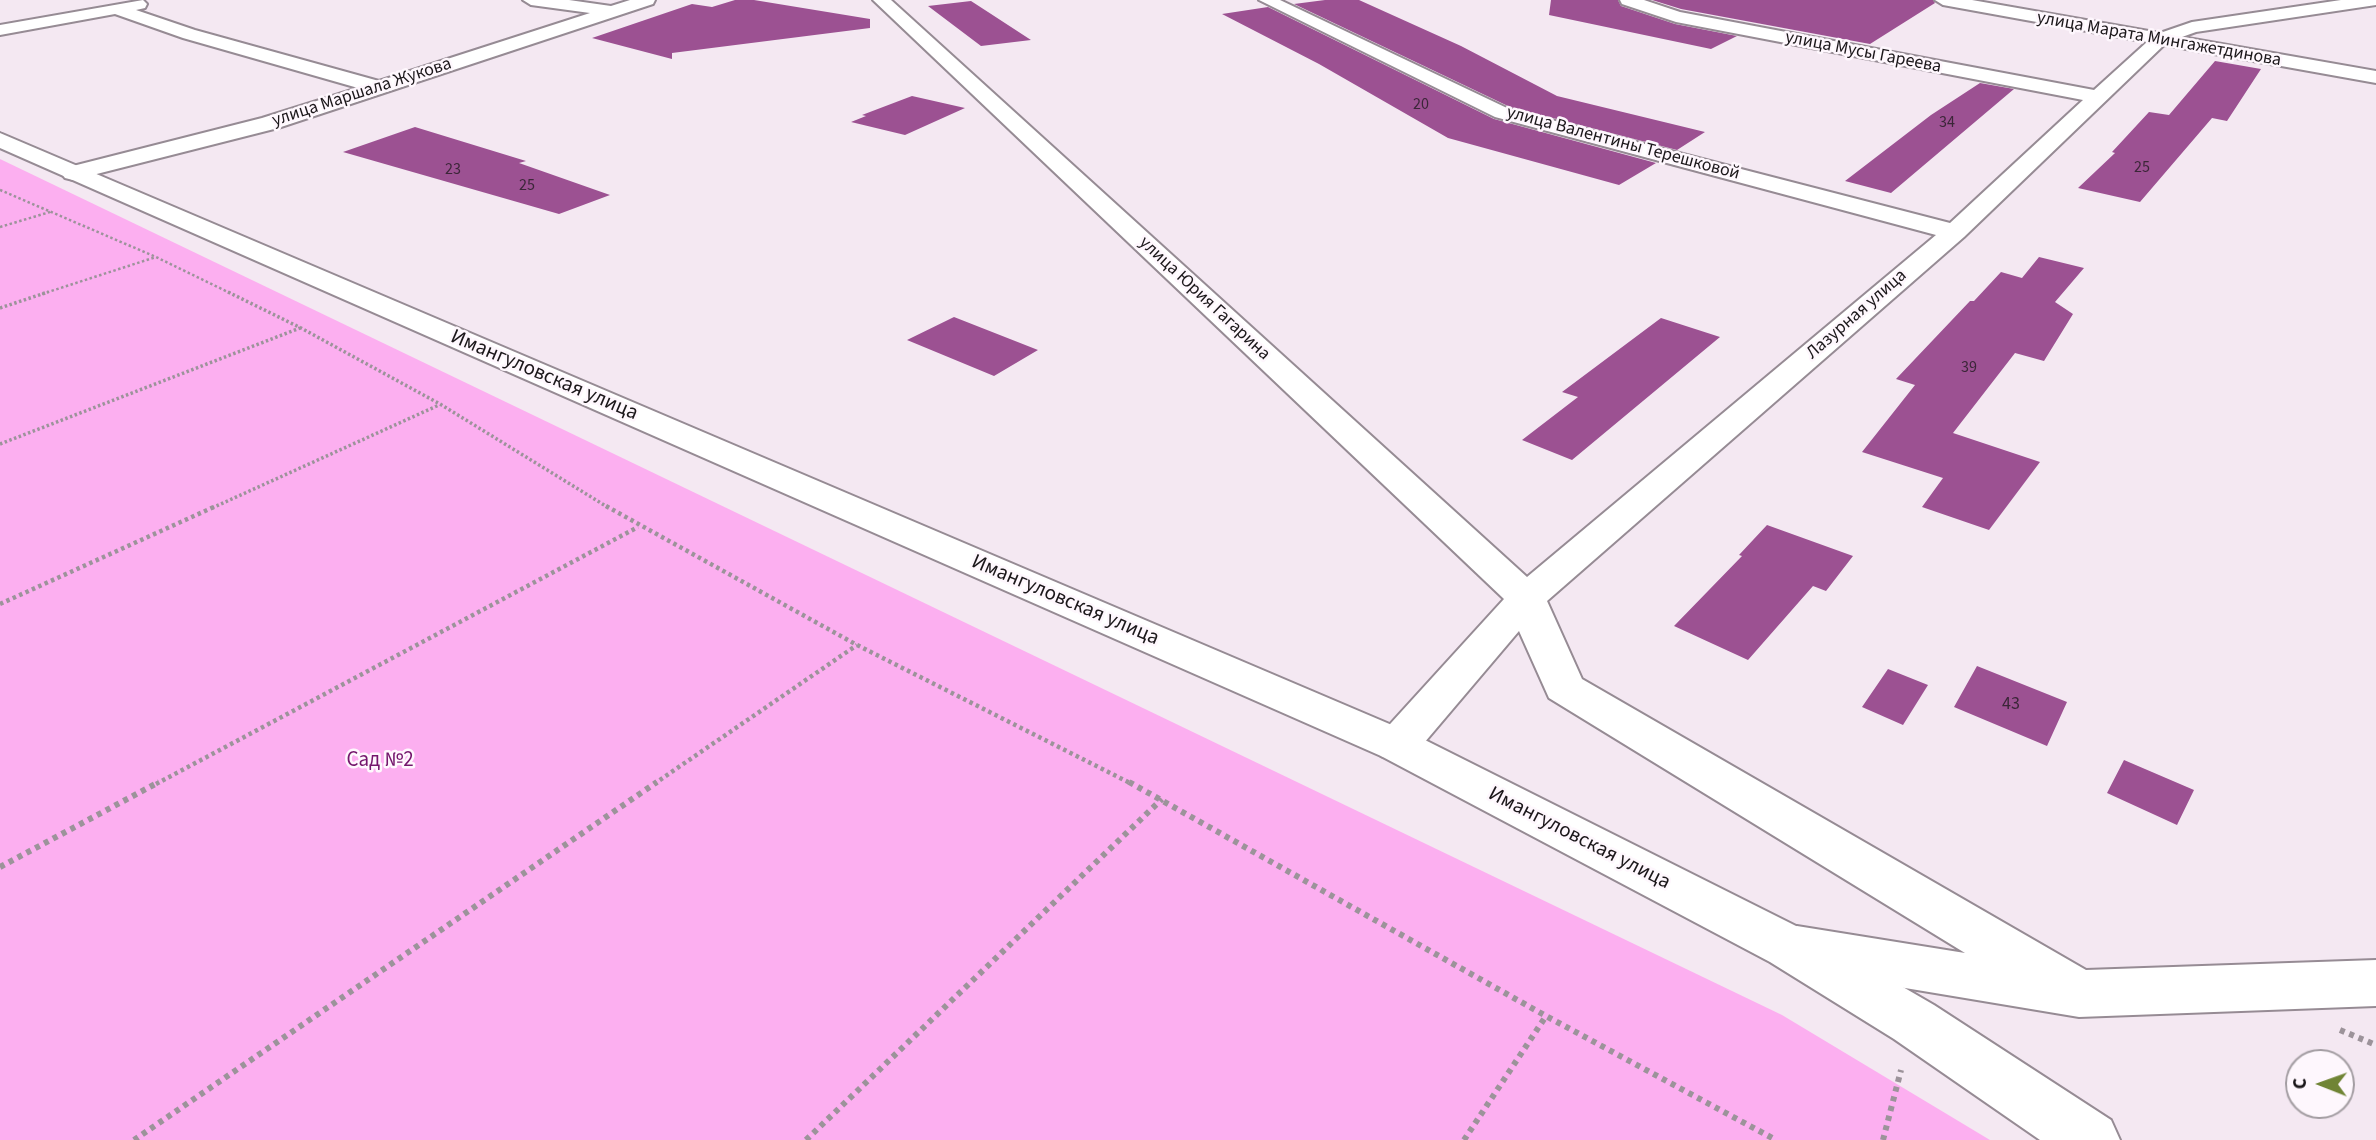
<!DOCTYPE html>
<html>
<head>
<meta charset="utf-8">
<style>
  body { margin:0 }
  #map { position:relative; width:2376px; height:1140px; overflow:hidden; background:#f4e8f2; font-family:"Source Sans 3",sans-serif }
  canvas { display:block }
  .north { position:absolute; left:2285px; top:1049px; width:70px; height:70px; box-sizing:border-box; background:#fef7fd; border:2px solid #a39da2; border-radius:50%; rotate:271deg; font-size:19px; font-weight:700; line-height:28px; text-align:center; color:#1b171a }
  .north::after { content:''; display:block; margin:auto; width:24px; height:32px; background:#708435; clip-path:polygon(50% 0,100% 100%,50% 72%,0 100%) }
</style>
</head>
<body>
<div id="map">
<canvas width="2376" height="1140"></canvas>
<div class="north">С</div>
</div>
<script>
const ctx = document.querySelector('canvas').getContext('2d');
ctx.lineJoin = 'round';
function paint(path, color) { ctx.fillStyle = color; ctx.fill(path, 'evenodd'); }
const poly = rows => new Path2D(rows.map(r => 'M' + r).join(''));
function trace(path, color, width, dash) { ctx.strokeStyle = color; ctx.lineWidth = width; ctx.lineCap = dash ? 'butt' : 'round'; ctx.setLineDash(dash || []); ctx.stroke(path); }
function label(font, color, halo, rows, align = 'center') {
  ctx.font = font + ' "Source Sans 3",sans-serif'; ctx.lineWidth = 5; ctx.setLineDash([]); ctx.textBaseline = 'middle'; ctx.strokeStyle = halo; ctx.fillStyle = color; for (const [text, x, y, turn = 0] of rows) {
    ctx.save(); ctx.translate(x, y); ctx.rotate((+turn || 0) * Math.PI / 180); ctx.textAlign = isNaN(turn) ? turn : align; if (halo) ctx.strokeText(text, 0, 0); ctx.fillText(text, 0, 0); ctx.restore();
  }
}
const green = poly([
  [0,159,1782,1015,1990,1140,0,1140]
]);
const building = poly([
  [735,0,754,0,870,19,870,28,672,53,672,59,592,38,692,4,712,7],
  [1325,0,1359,0,1461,46,1557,96,1705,132,1677,150,1510,107,1294,4],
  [1551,0,1618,0,1621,6,1675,24,1737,36,1711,49,1549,15],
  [1652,0,1933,0,1935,3,1870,44,1681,9],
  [971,1,988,12,1031,40,981,46,928,6],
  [1268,7,1494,119,1656,163,1619,185,1448,138,1319,64,1222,14],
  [2215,61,2261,69,2227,121,2212,118,2140,202,2078,188,2115,153,2112,152,2149,112,2169,115],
  [1980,83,2014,89,1891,193,1845,181,1931,115],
  [912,96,965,108,905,135,851,122,866,116,862,115],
  [415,127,526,161,519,163,610,195,559,214,343,152],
  [2039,257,2084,268,2055,302,2073,314,2044,361,2015,353,1953,433,2040,462,1989,530,1922,507,1943,478,1862,452,1915,385,1896,379,1970,301,1974,301,2001,272,2022,278],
  [954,317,1038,350,994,376,907,340],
  [1661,318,1720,337,1572,460,1522,440,1578,397,1562,392],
  [1767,525,1853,556,1826,591,1813,586,1748,660,1674,626,1742,556,1739,555],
  [1977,666,2067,702,2047,746,1954,707],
  [1888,669,1928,685,1903,725,1862,707],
  [2124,760,2194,790,2177,825,2107,793]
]);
const pathFar3 = poly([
  [0,190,156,257,232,294],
  [0,227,50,212],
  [42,294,156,257]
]);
const pathFar2 = poly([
  [228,292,301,328,440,404,609,508],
  [0,308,48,292],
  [0,444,300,328],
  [212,508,439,405]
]);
const pathFar1 = poly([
  [606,506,857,645,1132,784],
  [0,604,216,506],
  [156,784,638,527],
  [654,784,857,645]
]);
const path = poly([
  [1129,782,1546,1016,1776,1140],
  [0,867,159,782],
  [2340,1030,2376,1045],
  [134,1140,657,782],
  [806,1140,1162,799],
  [1464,1140,1546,1016],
  [1883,1140,1901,1070]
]);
const street = poly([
  [143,0,147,4,145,8,136,10,195,30,379,81,590,13,531,5,523,0,569,0,611,6,630,0,655,0,653,4,278,128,73,180,65,178,61,173,65,168,262,118,358,88,183,38,115,14,0,35,0,25,143,0],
  [873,0,891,0,1527,577,1936,235,1495,117,1259,0,1280,0,1509,109,1950,223,2083,100,1676,22,1622,4,1620,0,1644,0,1680,12,2094,90,2147,42,1943,5,1935,0,1972,0,2160,33,2192,22,2341,0,2376,0,2376,5,2196,32,2182,37,2376,71,2376,83,2164,45,1964,237,1547,601,1582,679,2086,970,2376,960,2376,1006,2079,1017,1797,970,1778,963,1771,948,1778,933,1797,926,1965,953,1549,698,1519,631,1413,756,1397,761,1381,756,1374,745,1381,734,1504,599,873,0]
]);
const secondary = poly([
  [0,133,1413,734,1808,932,1934,1005,2111,1120,2120,1140,2040,1140,1894,1039,1770,962,1381,756,0,148,0,133]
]);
const farNumbernames = [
  ["20",1421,105],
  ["34",1947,123],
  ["25",2142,168],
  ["23",453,170],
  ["25",527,186],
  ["39",1969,368]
];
const farStreetnames = [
  ["улица Марата Мингажетдинова",2159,40,10],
  ["улица Мусы Гареева",1863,53,11],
  ["улица Маршала Жукова",362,93,-18],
  ["улица Валентины Терешковой",1623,144,15],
  ["улица Юрия Гагарина",1204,299,43],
  ["Лазурная улица",1857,315,-41]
];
const numberNames = [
  ["43",2011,705]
];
const streetNames = [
  ["Имангуловская улица",544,376,23],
  ["Имангуловская улица",1065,601,23],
  ["Имангуловская улица",1579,839,27]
];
const parkNames = [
  ["Сад №2",380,761]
];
paint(green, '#fcaff0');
paint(building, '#9c5192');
trace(street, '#968b94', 4);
trace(secondary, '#968b94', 4);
trace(pathFar3, '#9c939a', 2.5, [2.5, 2.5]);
trace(pathFar2, '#9c939a', 3.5, [2.5, 2.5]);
trace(pathFar1, '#9c939a', 4.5, [3.5, 3.5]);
trace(path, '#9c939a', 6, [5, 5]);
paint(street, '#fff');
paint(secondary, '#fff');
label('16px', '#3b2638', null, farNumbernames);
label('18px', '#1b171a', '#fef7fd', farStreetnames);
label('18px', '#3b2638', null, numberNames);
label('21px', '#1b171a', '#fef7fd', streetNames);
label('21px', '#74156c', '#fef7fd', parkNames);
</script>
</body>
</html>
